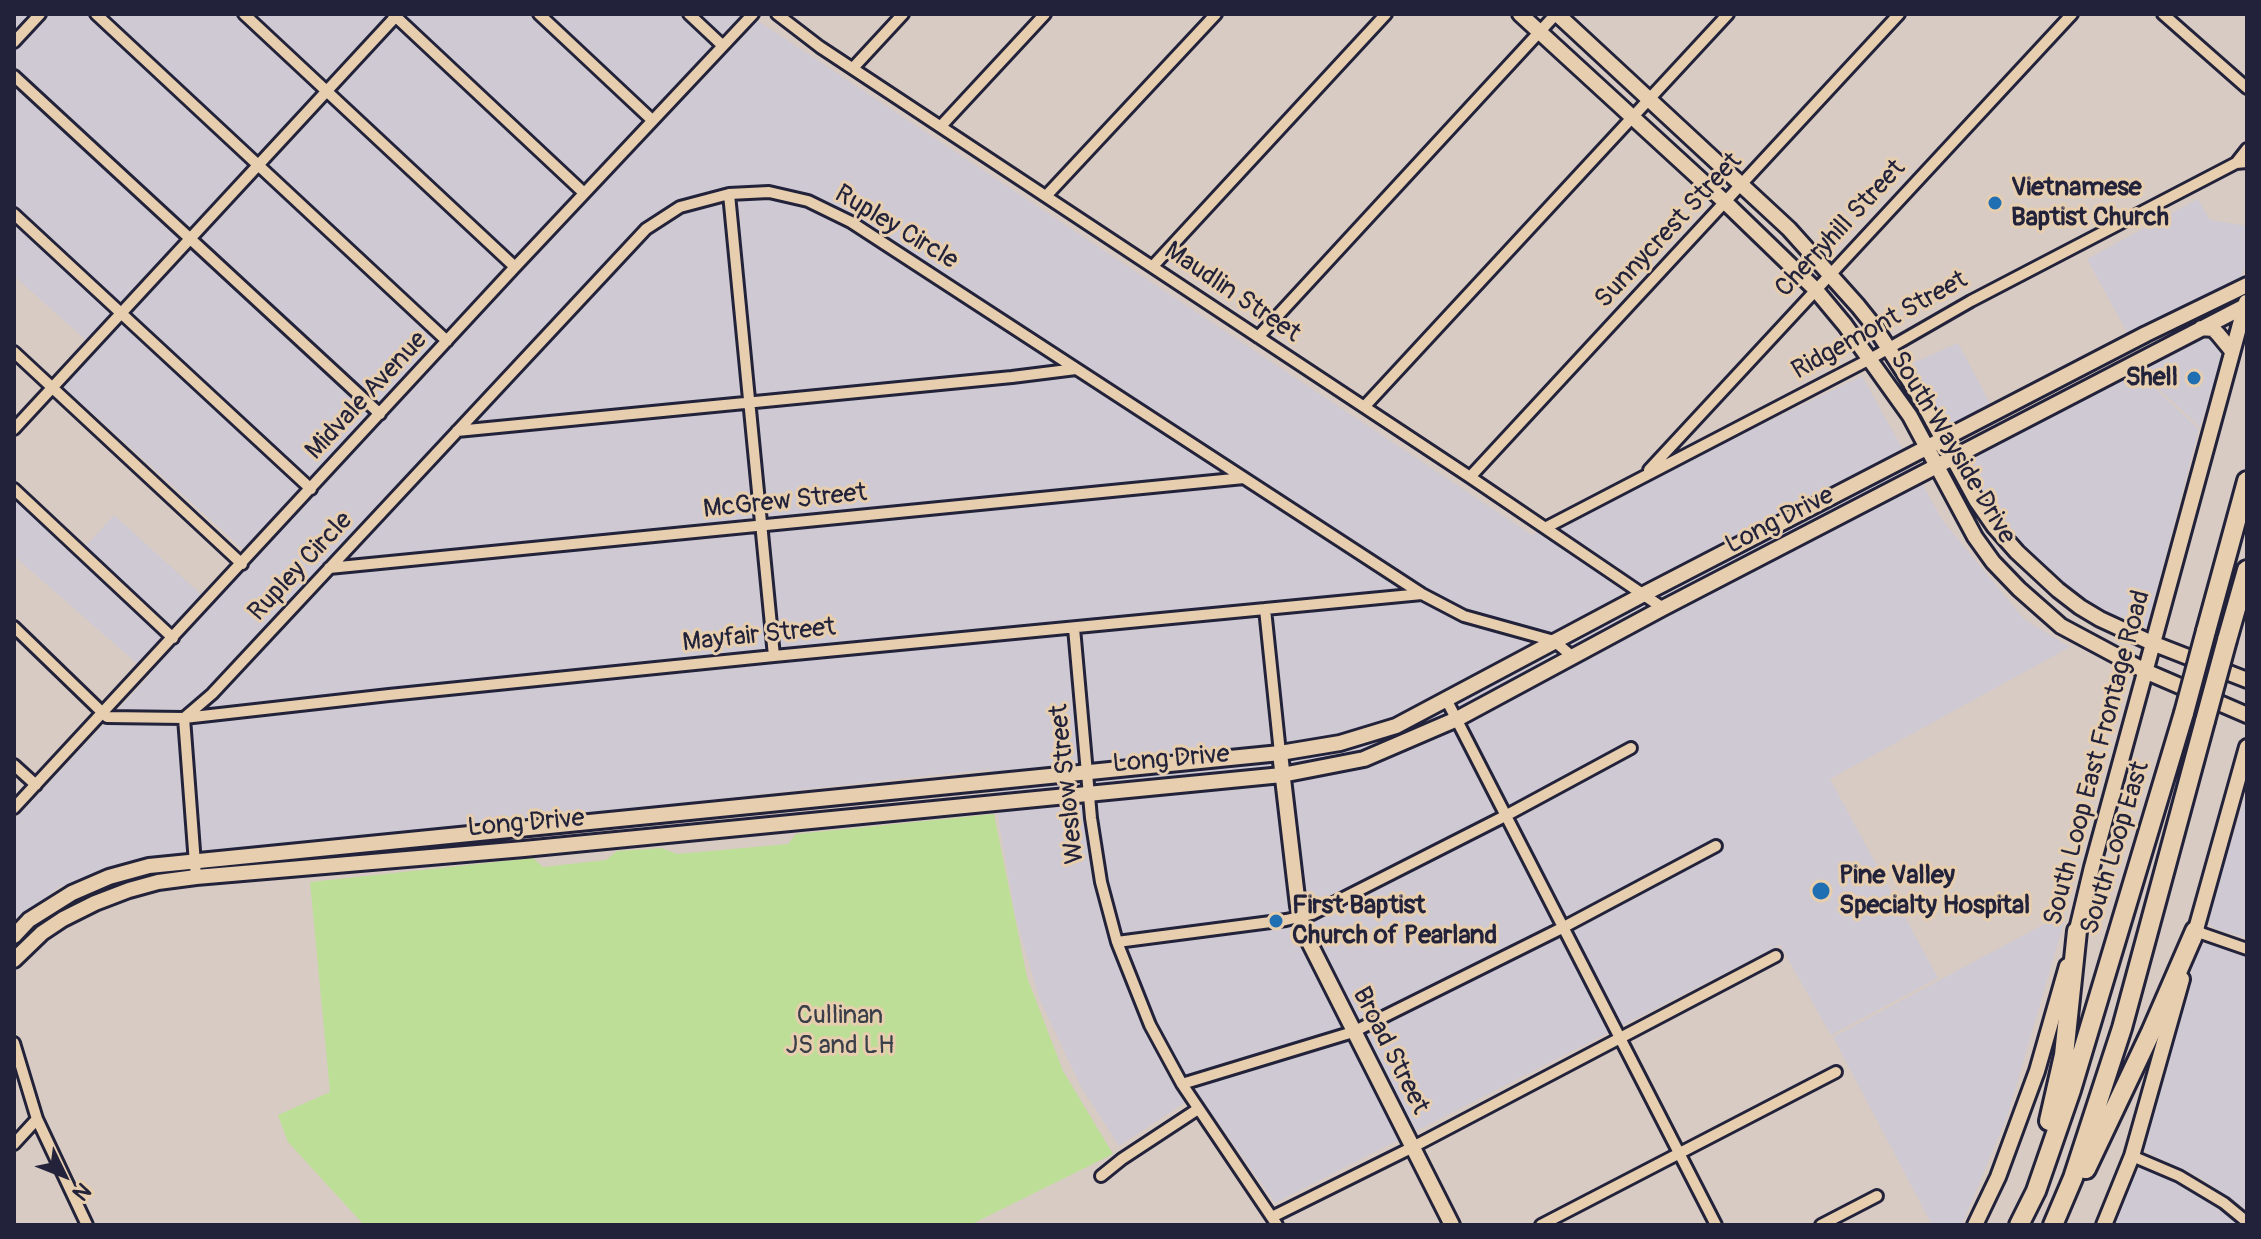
<!DOCTYPE html>
<html>
<head>
<meta charset="utf-8">
<style>
  body { margin:0 }
  #map { position:relative; width:2261px; height:1239px; overflow:hidden; background:#d8cbc3; font-family:Pangolin,sans-serif }
  canvas { display:block }
  .frame { position:absolute; inset:0; border:16px solid #22223b; pointer-events:none }
  .north { position:absolute; left:24px; top:1135px; width:80px; height:80px; -webkit-text-stroke:6px #e6ceae; paint-order:stroke; rotate:133deg; font-size:22px; font-weight:700; line-height:32px; text-align:center; color:#22223b }
  .north::after { content:''; display:block; margin:auto; width:28px; height:36px; background:#22223b; clip-path:polygon(50% 0,100% 100%,50% 72%,0 100%) }
</style>
</head>
<body>
<div id="map">
<canvas width="2261" height="1239"></canvas>
<div class="frame"></div>
<div class="north">N</div>
</div>
<script>
const ctx = document.querySelector('canvas').getContext('2d');
ctx.lineJoin = 'round';
function paint(path, color) { ctx.fillStyle = color; ctx.fill(path, 'evenodd'); }
const poly = rows => new Path2D(rows.map(r => 'M' + r).join(''));
function trace(path, color, width, dash) { ctx.strokeStyle = color; ctx.lineWidth = width; ctx.lineCap = dash ? 'butt' : 'round'; ctx.setLineDash(dash || []); ctx.stroke(path); }
function label(font, color, halo, rows, align = 'center') {
  ctx.font = font + ' Pangolin,sans-serif'; ctx.lineWidth = 6; ctx.setLineDash([]); ctx.textBaseline = 'middle'; ctx.strokeStyle = halo; ctx.fillStyle = color; for (const [text, x, y, turn = 0] of rows) {
    ctx.save(); ctx.translate(x, y); ctx.rotate((+turn || 0) * Math.PI / 180); ctx.textAlign = isNaN(turn) ? turn : align; if (halo) ctx.strokeText(text, 0, 0); ctx.fillText(text, 0, 0); ctx.restore();
  }
}
const built = poly([
  [14,14,748,14,1532,535,1862,376,1943,521,2024,619,2070,647,1830,779,1938,978,1831,1035,1780,945,1275,1203,1198,1094,1119,1146,1080,1085,1039,998,1015,915,990,769,270,848,140,859,59,887,14,924,14,820,150,675,14,556,14,498,76,557,114,515,202,595,245,551,62,386,97,350,14,276],
  [2198,199,2210,220,2247,226,2247,257,2241,279,2129,336,2087,259],
  [2200,338,2209,339,2219,346,2222,360,2200,427,2137,369],
  [1958,343,1993,409,1945,432,1908,365],
  [2135,370,2199,429,2147,627,2126,622,2096,609,2052,578,2013,539,1967,466,1970,456],
  [2247,789,2247,938,2215,929,2210,924,2208,918],
  [2067,912,2008,1114,1962,1225,1932,1225,1833,1037],
  [2211,942,2226,945,2247,955,2247,1210,2199,1177,2148,1153,2142,1145,2195,958,2198,950,2204,944],
  [2139,1168,2162,1174,2204,1198,2240,1225,2111,1225,2134,1172]
]);
const green = poly([
  [994,814,1027,977,1063,1071,1113,1154,970,1225,364,1225,288,1142,278,1115,330,1092,310,882,533,858,543,867,606,860,617,851,662,848,677,854,788,844,796,834]
]);
const street = poly([
  [96,14,447,341],
  [244,14,515,267],
  [393,14,584,193],
  [539,14,652,120],
  [689,14,722,45],
  [777,14,820,47,1470,477,1663,608],
  [2163,14,2247,88],
  [14,42,40,14],
  [853,68,903,14],
  [14,76,380,414],
  [941,126,1045,14],
  [2236,163,2247,149],
  [729,194,774,656],
  [1046,196,1216,14],
  [14,214,311,489],
  [1153,266,1386,14],
  [1258,337,1556,14],
  [14,352,242,564],
  [1364,407,1728,14],
  [14,429,398,14],
  [457,431,1012,377,1076,369],
  [1649,470,2072,14],
  [1470,477,1899,14],
  [14,489,173,638],
  [1545,528,1870,359,1971,301,2236,163,2247,162],
  [329,568,1244,478],
  [1265,609,1280,753],
  [14,627,107,717,184,718,389,695,774,656,1422,594],
  [1074,628,1091,818,1101,882,1117,942,1150,1025,1182,1084,1277,1225],
  [1446,699,1716,1225],
  [14,765,36,785],
  [14,808,515,267,753,14],
  [196,877,184,718,212,694,646,229,680,207,729,194,769,192,808,201,851,222,1422,594,1464,616,1554,641,1573,657],
  [2195,931,2247,949],
  [1117,942,1286,920,1312,914,1507,815,1631,748],
  [14,1043,37,1119,87,1225],
  [1182,1084,1353,1032,1562,928,1716,846],
  [14,1144,37,1119],
  [2132,1156,2179,1176,2224,1203,2247,1222],
  [1101,1176,1122,1159,1198,1109],
  [1272,1217,1411,1148,1776,956],
  [1541,1225,1836,1072],
  [1821,1225,1877,1196]
]);
const secondary = poly([
  [1520,14,1725,202,1815,289,1845,325,1910,416,1975,537,1993,562,2019,589,2061,626,2145,671,2247,715],
  [1557,14,1789,229,1858,306,1874,326,1918,394,1976,500,1994,526,2017,552,2058,590,2080,607,2100,619,2152,643,2247,680],
  [2201,328,2213,329,2218,334,2232,351],
  [1280,753,1298,906,1304,932,1452,1225],
  [14,936,29,920,72,893,109,877,149,866,1280,753,1340,743,1396,726,1644,594,2146,334,2247,285],
  [2075,938,2092,867,2246,302],
  [2193,940,2247,747],
  [14,960,42,933,63,919,95,903,129,890,158,882,196,877,524,849,1282,775,1364,759,1457,719,1663,608,2247,305],
  [1975,1225,1998,1177,2037,1071,2067,966],
  [2104,1225,2132,1156,2182,979]
]);
const highway = poly([
  [2206,631,2247,481],
  [2227,640,2247,570],
  [2049,1121,2064,1055,2077,931],
  [2086,1169,2151,1032,2195,931],
  [2019,1225,2036,1191,2071,1090,2184,713],
  [2053,1225,2073,1178,2122,1028,2205,721]
]);
const highwayBridge = poly([
  [2184,713,2206,631],
  [2205,721,2227,640]
]);
const markers = [
  [1995,203,8,"#1f6fb2"],
  [2194,378,8,"#1f6fb2"],
  [1821,891,10,"#1f6fb2"],
  [1276,921,8,"#1f6fb2"]
];
const poiNames = [
  ["Vietnamese",2011,188],
  ["Baptist Church",2011,218],
  ["Shell",2178,378,"right"],
  ["Pine Valley",1839,876],
  ["Specialty Hospital",1839,906],
  ["First Baptist",1292,906],
  ["Church of Pearland",1292,936]
];
const streetNames = [
  ["Rupley Circle",896,228,31],
  ["Cherryhill Street",1841,229,-47],
  ["Sunnycrest Street",1669,231,-47],
  ["Maudlin Street",1232,293,34],
  ["Ridgemont Street",1880,326,-29],
  ["Midvale Avenue",367,396,-47],
  ["South Wayside Drive",1952,448,59],
  ["McGrew Street",785,502,-6],
  ["Long Drive",1780,521,-27],
  ["Rupley Circle",301,567,-47],
  ["Mayfair Street",759,636,-6],
  ["South Loop East Frontage Road",2098,758,-75],
  ["Long Drive",1171,760,-5],
  ["Weslow Street",1068,784,-96],
  ["Long Drive",526,824,-5],
  ["South Loop East",2116,848,-73],
  ["Broad Street",1390,1051,63]
];
const parkNames = [
  ["Cullinan",840,1016],
  ["JS and LH",840,1046]
];
paint(built, '#cec9d2');
paint(green, '#bdde97');
trace(street, '#22223b', 16);
trace(secondary, '#22223b', 20);
trace(highway, '#22223b', 24);
trace(street, '#e6ceae', 10);
trace(secondary, '#e6ceae', 14);
trace(highway, '#e6ceae', 18);
trace(highwayBridge, '#22223b', 24, []);
trace(highwayBridge, '#e6ceae', 18);
for (const [x, y, r, color] of markers) { const dot = new Path2D(); dot.arc(x, y, r, 0, 2 * Math.PI); ctx.fillStyle = color; ctx.fill(dot); trace(dot, '#e6ceae', 3); }
label('bold 26px', '#22223b', '#e6ceae', poiNames, 'left');
label('26px', '#22223b', '#e6ceae', streetNames);
label('26px', '#393e49', '#e6ceae', parkNames);
</script>
</body>
</html>
